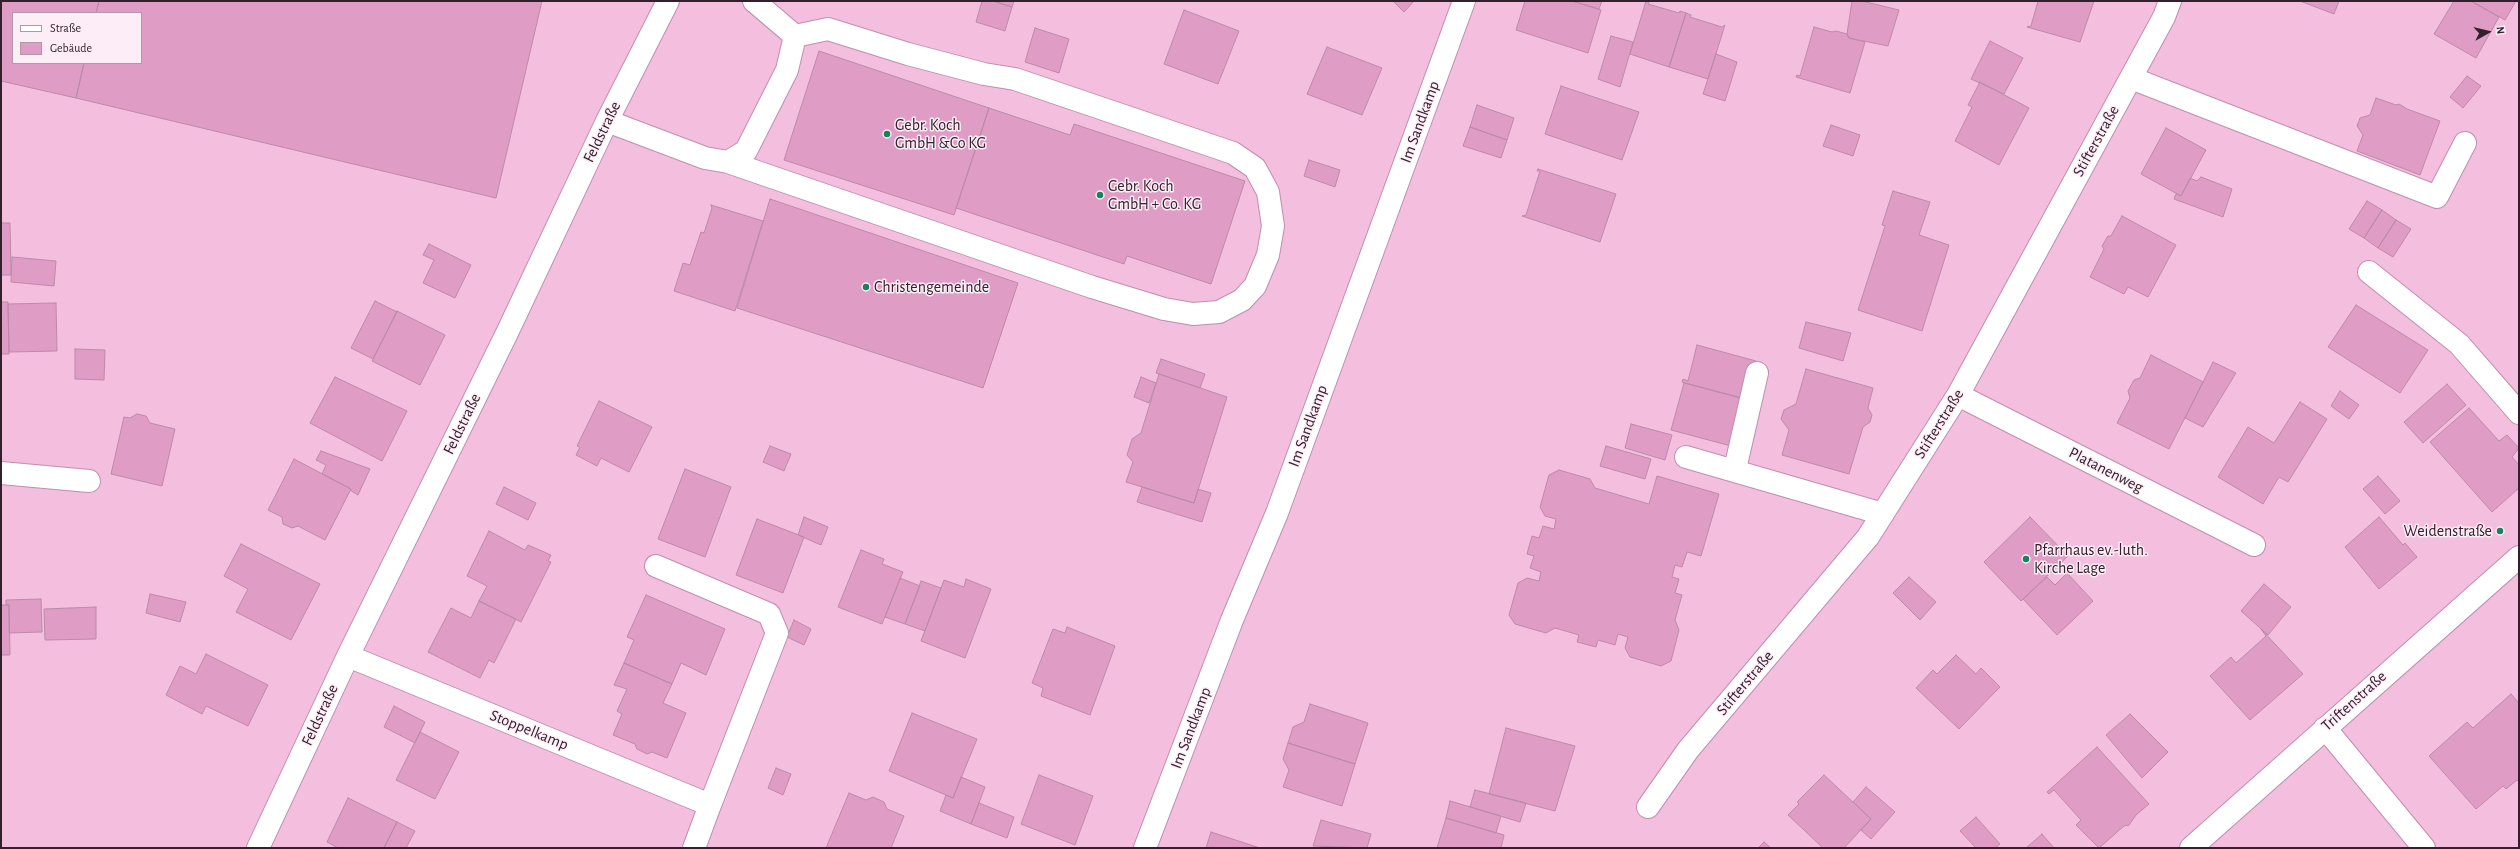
<!DOCTYPE html>
<html>
<head>
<meta charset="utf-8">
<style>
  body { margin:0 }
  #map { position:relative; width:2520px; height:849px; overflow:hidden; background:#f4bfde; font-family:"Alegreya Sans",sans-serif }
  canvas { display:block }
  .frame { position:absolute; inset:0; border:2px solid #33202c; pointer-events:none }
  .legend { position:absolute; left:12px; top:12px; width:130px; height:52px; box-sizing:border-box; background:#fdedf6; border:1px solid #ac9ba5; margin:0; padding:5px 7px; list-style:none; font-size:12px; color:#33202c }
  .legend li { display:flex; align-items:center; gap:8px; height:20px }
  .legend b { width:20px; border:1px solid #ac9ba5 }
  .north { position:absolute; left:2468px; top:12px; width:40px; height:40px; -webkit-text-stroke:3px #fdedf6; paint-order:stroke; rotate:82deg; font-size:11px; font-weight:700; line-height:16px; text-align:center; color:#33202c }
  .north::after { content:''; display:block; margin:auto; width:14px; height:18px; background:#33202c; clip-path:polygon(50% 0,100% 100%,50% 72%,0 100%) }
</style>
</head>
<body>
<div id="map">
<canvas width="2520" height="849"></canvas>
<div class="frame"></div>
<ul class="legend">
<li><b style="height:5px;background:#fff"></b>Straße</li>
<li><b style="height:11px;background:#df9dc5"></b>Gebäude</li>
</ul>
<div class="north">N</div>
</div>
<script>
const ctx = document.querySelector('canvas').getContext('2d');
ctx.lineJoin = 'round';
function paint(path, color) { ctx.fillStyle = color; ctx.fill(path, 'evenodd'); }
const poly = rows => new Path2D(rows.map(r => 'M' + r).join(''));
function trace(path, color, width, dash) { ctx.strokeStyle = color; ctx.lineWidth = width; ctx.lineCap = dash ? 'butt' : 'round'; ctx.setLineDash(dash || []); ctx.stroke(path); }
function label(font, color, halo, rows, align = 'center') {
  ctx.font = font + ' "Alegreya Sans",sans-serif'; ctx.lineWidth = 3; ctx.setLineDash([]); ctx.textBaseline = 'middle'; ctx.strokeStyle = halo; ctx.fillStyle = color; for (const [text, x, y, turn = 0] of rows) {
    ctx.save(); ctx.translate(x, y); ctx.rotate((+turn || 0) * Math.PI / 180); ctx.textAlign = isNaN(turn) ? turn : align; if (halo) ctx.strokeText(text, 0, 0); ctx.fillText(text, 0, 0); ctx.restore();
  }
}
const building = poly([
  [1,1,99,1,96,13,13,13,13,63,84,63,76,98,1,81,1,1],
  [99,1,542,1,496,198,76,98,84,63,141,63,141,13,96,13,99,1],
  [982,1,993,1,1012,7,1005,31,976,22,982,1],
  [993,1,1014,1,1012,7,993,1],
  [1393,1,1414,1,1404,12,1393,1],
  [1525,1,1572,1,1601,10,1588,53,1516,30,1525,1],
  [1572,1,1602,1,1599,9,1572,1],
  [1646,1,1649,2,1648,4,1679,13,1680,11,1686,13,1669,67,1630,54,1646,1],
  [1852,1,1862,1,1899,10,1888,46,1849,38,1847,34,1852,1],
  [2038,1,2094,1,2080,42,2027,27,2031,26,2038,1],
  [2300,1,2339,1,2334,14,2300,1],
  [2454,1,2471,1,2499,17,2476,58,2434,34,2454,1],
  [2471,1,2516,1,2505,20,2471,1],
  [1184,10,1239,31,1218,84,1164,64,1184,10],
  [1686,13,1691,15,1690,17,1722,27,1725,25,1708,79,1669,67,1686,13],
  [1814,27,1832,32,1836,31,1847,34,1849,38,1865,42,1850,93,1796,77,1797,75,1800,76,1814,27],
  [1035,28,1069,39,1059,73,1025,62,1035,28],
  [1611,36,1633,42,1620,87,1598,79,1611,36],
  [1990,41,2023,58,2004,94,1971,79,1990,41],
  [1327,47,1382,68,1362,115,1307,94,1327,47],
  [819,51,989,108,954,215,784,160,819,51],
  [1716,54,1737,62,1725,101,1703,94,1716,54],
  [2467,76,2481,86,2463,108,2450,97,2467,76],
  [1980,82,2029,108,1999,165,1955,141,1972,107,1968,105,1980,82],
  [1561,86,1639,112,1622,160,1545,134,1561,86],
  [2376,98,2396,105,2399,104,2407,109,2440,121,2420,175,2357,151,2363,135,2357,126,2360,118,2370,115,2376,98],
  [1477,105,1514,118,1507,140,1470,127,1477,105],
  [989,108,1070,135,1074,124,1245,181,1211,284,1127,256,1124,264,956,208,989,108],
  [1831,125,1860,135,1853,156,1823,146,1831,125],
  [1470,127,1507,140,1501,158,1463,146,1470,127],
  [2166,128,2206,150,2181,196,2141,174,2166,128],
  [1309,160,1340,170,1335,187,1304,176,1309,160],
  [1538,169,1616,194,1600,242,1522,216,1526,215,1540,171,1537,171,1538,169],
  [2201,177,2232,189,2223,217,2174,199,2176,194,2181,196,2190,178,2197,181,2201,177],
  [1893,191,1930,202,1919,235,1949,245,1922,331,1858,310,1885,226,1882,225,1893,191],
  [770,199,1018,283,983,388,737,308,770,199],
  [2367,201,2382,210,2364,238,2349,229,2367,201],
  [711,205,763,221,735,311,674,291,683,263,690,265,701,232,704,233,712,208,711,205],
  [2382,210,2396,220,2378,248,2364,238,2382,210],
  [2122,216,2176,245,2148,297,2128,287,2124,294,2090,277,2104,249,2102,246,2108,236,2111,236,2122,216],
  [2396,220,2411,229,2393,257,2378,248,2396,220],
  [1,223,10,223,11,275,1,275,1,223],
  [429,244,471,265,455,298,423,283,434,260,423,255,429,244],
  [12,257,56,261,54,286,11,282,12,257],
  [375,301,397,312,373,359,351,348,375,301],
  [1,302,8,302,9,354,1,354,1,302],
  [56,303,57,351,9,352,8,304,56,303],
  [2356,305,2428,350,2400,393,2328,347,2356,305],
  [397,311,445,335,420,385,372,361,397,311],
  [1806,322,1851,333,1843,361,1799,348,1806,322],
  [1697,345,1756,361,1746,399,1682,382,1683,379,1688,381,1697,345],
  [75,349,105,350,104,380,75,379,75,349],
  [2151,355,2203,382,2169,449,2117,423,2130,398,2128,391,2134,380,2140,378,2151,355],
  [1161,359,1205,374,1200,388,1156,373,1161,359],
  [2213,362,2236,373,2203,427,2185,418,2213,362],
  [1806,369,1873,388,1868,408,1872,415,1870,422,1863,427,1849,474,1782,455,1789,430,1781,419,1784,410,1796,404,1806,369],
  [1159,374,1227,397,1194,503,1126,482,1133,462,1127,455,1132,439,1141,433,1159,374],
  [335,377,407,411,382,461,310,423,335,377],
  [1141,377,1156,383,1149,403,1134,397,1141,377],
  [1684,383,1744,399,1731,446,1671,430,1684,383],
  [2447,384,2466,405,2423,443,2404,422,2447,384],
  [2340,391,2359,405,2349,419,2331,406,2340,391],
  [599,401,652,427,629,472,601,458,597,466,576,455,580,447,577,446,599,401],
  [2300,402,2327,419,2288,482,2279,477,2263,504,2218,477,2248,427,2274,443,2300,402],
  [2469,408,2499,441,2507,435,2519,448,2512,457,2519,465,2519,488,2492,512,2430,442,2469,408],
  [137,414,146,416,150,423,175,429,162,486,111,474,124,417,130,418,137,414],
  [1631,424,1672,435,1665,460,1625,448,1631,424],
  [770,446,791,454,784,471,763,462,770,446],
  [1606,446,1651,459,1645,479,1600,466,1606,446],
  [321,451,370,469,358,495,350,490,351,489,322,474,326,465,316,460,321,451],
  [294,459,351,489,325,540,298,526,292,528,283,524,282,517,268,510,294,459],
  [685,469,731,487,705,557,658,539,685,469],
  [1559,470,1590,479,1595,488,1649,504,1657,476,1719,494,1701,556,1687,552,1682,567,1675,565,1672,577,1679,579,1675,593,1682,595,1675,620,1679,630,1671,661,1661,666,1630,657,1625,648,1628,637,1618,634,1615,645,1598,640,1596,647,1577,642,1579,635,1555,628,1546,633,1515,624,1509,615,1518,583,1527,578,1539,581,1541,572,1530,568,1534,556,1527,554,1532,536,1539,538,1543,526,1554,529,1556,519,1545,516,1540,507,1549,475,1559,470],
  [2378,476,2400,501,2385,514,2363,489,2378,476],
  [504,487,536,503,528,520,496,504,504,487],
  [1142,487,1194,503,1198,489,1211,493,1202,522,1137,502,1142,487],
  [804,517,828,527,821,545,798,535,804,517],
  [2030,517,2068,556,2021,601,1984,562,2030,517],
  [2379,517,2403,545,2405,543,2417,557,2379,589,2345,547,2379,517],
  [757,519,804,537,783,593,736,575,757,519],
  [489,531,525,550,528,545,551,555,548,561,551,562,521,622,479,601,487,586,467,576,489,531],
  [241,544,320,584,291,640,236,612,248,589,224,576,241,544],
  [861,550,884,559,882,564,903,572,882,624,838,607,861,550],
  [2067,573,2093,601,2057,635,2023,599,2047,577,2055,585,2067,573],
  [1909,577,1936,602,1920,620,1893,593,1909,577],
  [900,578,920,586,905,624,885,617,900,578],
  [966,579,991,589,965,658,921,641,944,580,964,587,966,579],
  [921,581,941,588,925,631,905,624,921,581],
  [2264,584,2291,607,2268,635,2241,611,2264,584],
  [150,594,186,602,180,622,146,613,150,594],
  [646,595,725,629,706,675,681,663,672,684,624,663,634,640,627,637,646,595],
  [41,599,42,632,9,633,9,605,6,605,6,600,41,599],
  [479,601,516,619,494,663,489,660,480,678,428,652,451,608,471,618,479,601],
  [1,605,9,605,10,655,1,655,1,605],
  [96,607,96,639,45,640,44,609,96,607],
  [794,620,811,629,804,645,787,637,794,620],
  [1067,627,1115,646,1090,715,1041,696,1043,688,1032,683,1053,629,1065,633,1067,627],
  [2261,629,2303,674,2250,720,2210,676,2231,657,2236,663,2266,636,2261,629],
  [206,654,268,685,248,726,206,706,202,714,166,695,180,666,196,674,206,654],
  [1956,655,1976,674,1981,668,2000,687,1959,729,1916,688,1933,670,1937,674,1956,655],
  [624,663,672,684,663,703,686,713,667,758,652,752,647,754,637,749,635,744,613,735,622,714,617,711,627,689,614,685,624,663],
  [2511,694,2519,703,2519,782,2517,780,2506,789,2503,786,2476,809,2429,756,2467,722,2473,728,2511,694],
  [1310,704,1368,723,1355,764,1288,743,1293,727,1304,722,1310,704],
  [394,706,425,722,415,743,384,727,394,706],
  [912,713,977,739,953,798,889,771,912,713],
  [2130,714,2168,752,2142,778,2106,735,2130,714],
  [1506,728,1575,746,1555,811,1489,794,1506,728],
  [420,732,459,752,435,799,396,780,420,732],
  [1288,743,1355,764,1342,806,1283,787,1289,770,1283,759,1288,743],
  [2097,747,2149,804,2136,815,2129,825,2124,826,2099,848,2076,825,2081,820,2054,790,2049,794,2047,792,2097,747],
  [776,768,791,774,783,795,768,788,776,768],
  [1039,775,1093,796,1075,845,1021,824,1039,775],
  [1824,775,1871,819,1844,848,1823,848,1788,815,1799,804,1797,802,1824,775],
  [961,777,985,787,971,824,940,811,946,795,953,798,961,777],
  [1866,787,1895,812,1871,839,1861,830,1871,819,1853,802,1866,787],
  [1475,790,1526,803,1520,822,1470,807,1475,790],
  [849,793,866,800,873,797,884,802,887,809,904,816,891,848,826,848,849,793],
  [348,798,397,822,384,848,338,848,327,842,348,798],
  [1450,801,1501,816,1496,833,1446,818,1450,801],
  [979,803,1014,817,1007,838,971,824,979,803],
  [1976,817,2000,844,1995,848,1976,848,1960,831,1976,817],
  [1446,818,1504,835,1501,848,1437,848,1446,818],
  [1321,820,1371,834,1367,848,1313,846,1321,820],
  [397,822,415,831,406,848,384,848,397,822],
  [1211,832,1260,848,1206,848,1211,832],
  [2042,834,2054,848,2026,848,2042,834],
  [1764,842,1771,848,1758,848,1764,842]
]);
const minor = poly([
  [2131,78,2437,197,2465,143],
  [607,121,705,158,728,162,746,151,787,70,795,36,754,1],
  [728,162,1092,287,1164,309,1193,314,1219,312,1242,300,1255,286,1268,255,1273,226,1268,192,1255,168,1233,153,1015,79,984,74,908,54,828,29,795,36],
  [2369,272,2459,344,2519,413],
  [1958,395,2254,545],
  [1686,457,1883,514],
  [1735,469,1757,373],
  [1,473,89,481],
  [348,656,710,805,777,633,769,614,656,566],
  [2325,728,2424,848],
  [1648,807,1688,750,1868,537,1958,395,2164,17,2170,1],
  [258,848,348,656,507,333,607,121,668,1],
  [694,848,710,805],
  [1145,848,1232,620,1277,513,1464,1],
  [2191,848,2519,557]
]);
const markers = [
  [887,134,4,"#1b815b"],
  [1100,195,4,"#1b815b"],
  [866,287,4,"#1b815b"],
  [2500,531,4,"#1b815b"],
  [2026,559,4,"#1b815b"]
];
const streetNames = [
  ["Im Sandkamp",1420,122,-70],
  ["Feldstraße",602,132,-64],
  ["Stifterstraße",2096,141,-61],
  ["Feldstraße",462,424,-64],
  ["Stifterstraße",1939,424,-58],
  ["Im Sandkamp",1308,426,-70],
  ["Platanenweg",2106,470,27],
  ["Stifterstraße",1745,683,-50],
  ["Triftenstraße",2354,701,-42],
  ["Feldstraße",320,715,-65],
  ["Im Sandkamp",1191,728,-69],
  ["Stoppelkamp",529,730,22]
];
const poiNames = [
  ["Gebr. Koch",895,125],
  ["GmbH &Co KG",895,143],
  ["Gebr. Koch",1108,186],
  ["GmbH + Co. KG",1108,204],
  ["Christengemeinde",874,287],
  ["Weidenstraße",2492,531,"right"],
  ["Pfarrhaus ev.-luth.",2034,550],
  ["Kirche Lage",2034,568]
];
paint(building, '#df9dc5');
trace(building, '#bc8aa8', 1);
trace(minor, '#c18eac', 24);
trace(minor, '#fff', 22);
for (const [x, y, r, color] of markers) { const dot = new Path2D(); dot.arc(x, y, r, 0, 2 * Math.PI); ctx.fillStyle = color; ctx.fill(dot); trace(dot, '#fdedf6', 1.5); }
label('16px', '#33202c', '#fdedf6', streetNames);
label('16px', '#33202c', '#fdedf6', poiNames, 'left');
</script>
</body>
</html>
